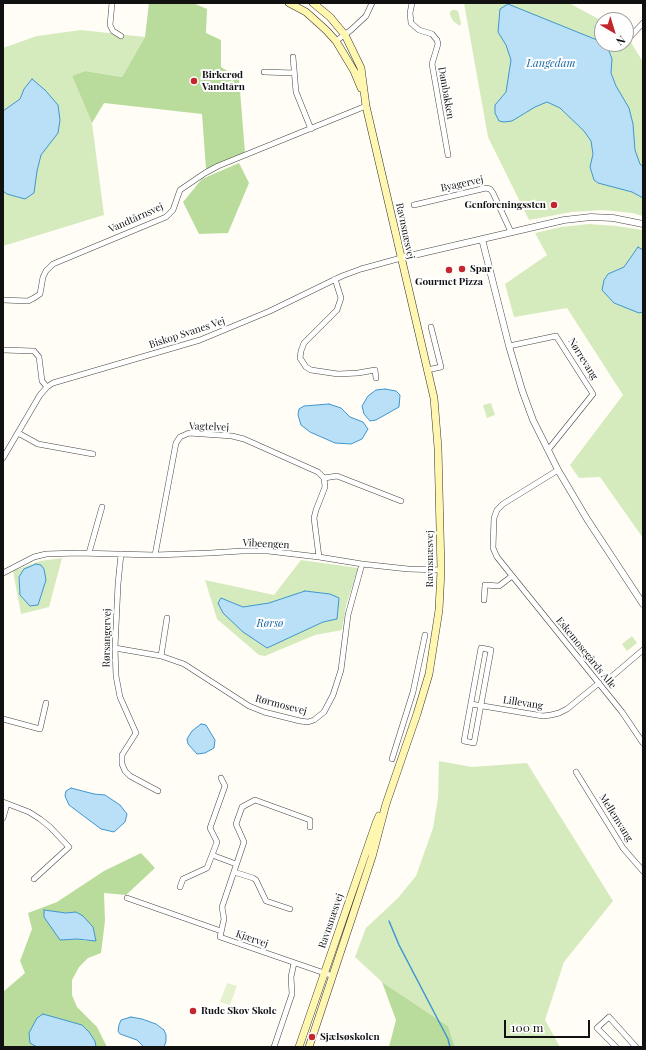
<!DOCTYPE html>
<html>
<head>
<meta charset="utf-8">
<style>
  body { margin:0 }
  #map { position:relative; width:646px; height:1050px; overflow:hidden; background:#fffdf5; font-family:"Playfair Display",serif }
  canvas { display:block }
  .frame { position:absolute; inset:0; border:4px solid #111; pointer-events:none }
  .north { position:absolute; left:594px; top:12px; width:40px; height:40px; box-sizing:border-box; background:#fff; border:1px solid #a0a0a0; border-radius:50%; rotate:142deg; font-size:11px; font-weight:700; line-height:16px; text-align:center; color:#111 }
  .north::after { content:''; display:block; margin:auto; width:14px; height:18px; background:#c4262e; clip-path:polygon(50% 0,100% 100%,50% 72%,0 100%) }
  .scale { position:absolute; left:504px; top:1020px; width:86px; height:18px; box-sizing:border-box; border:2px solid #111; border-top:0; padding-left:5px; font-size:12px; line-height:14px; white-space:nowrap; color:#111; -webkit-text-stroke:3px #fff; paint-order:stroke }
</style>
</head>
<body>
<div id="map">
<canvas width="646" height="1050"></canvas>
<div class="frame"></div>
<div class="north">N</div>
<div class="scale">100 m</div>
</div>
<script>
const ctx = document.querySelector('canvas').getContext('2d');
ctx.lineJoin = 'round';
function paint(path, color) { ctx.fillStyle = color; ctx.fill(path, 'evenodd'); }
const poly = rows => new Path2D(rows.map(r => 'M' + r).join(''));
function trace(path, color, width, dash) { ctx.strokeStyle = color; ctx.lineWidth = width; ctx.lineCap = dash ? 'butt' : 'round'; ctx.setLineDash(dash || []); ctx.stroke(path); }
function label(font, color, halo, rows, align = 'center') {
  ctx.font = font + ' "Playfair Display",serif'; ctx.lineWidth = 4; ctx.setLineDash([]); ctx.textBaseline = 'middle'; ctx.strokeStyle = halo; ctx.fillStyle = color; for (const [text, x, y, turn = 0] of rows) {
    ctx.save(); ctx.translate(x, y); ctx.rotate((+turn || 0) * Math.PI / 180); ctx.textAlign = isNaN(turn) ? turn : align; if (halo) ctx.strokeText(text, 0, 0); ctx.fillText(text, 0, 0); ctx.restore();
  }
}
const green = poly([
  [464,3,569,3,602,21,602,44,626,44,626,37,630,41,643,62,643,216,632,213,603,210,571,212,529,220,488,137],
  [452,10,456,10,458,11,461,23,460,26,453,21,450,15,450,12],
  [81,30,145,37,122,77,85,71,72,76,92,123,104,215,3,246,3,48,37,36],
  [589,224,616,226,643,230,643,538,600,477,579,478,570,465,623,395,567,308,514,317,505,284,547,255,535,233,561,227],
  [491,403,495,415,487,418,483,405],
  [62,558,49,607,21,614,13,571,40,561],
  [301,560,358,568,346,606,342,630,315,635,265,656,259,655,217,619,205,580,274,595],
  [632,636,637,643,627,651,622,644],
  [439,761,472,767,527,763,613,901,564,962,545,1020,560,1047,455,1047,448,1026,382,982,355,957,366,928,398,898,416,876,433,828,438,798]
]);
const forest = poly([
  [149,3,193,3,207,9,206,33,221,40,221,67,239,78,245,153,206,169,202,114,104,103,92,123,72,76,85,71,122,77,145,37],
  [239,163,249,183,228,233,199,234,183,202,202,179],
  [141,853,155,868,126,895,104,893,105,921,101,953,88,958,79,967,72,980,72,995,77,1007,97,1027,107,1047,96,1047,95,1041,89,1032,30,1043,37,1047,3,1047,3,992,25,973,20,961,32,929,28,913,57,902,104,871],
  [59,912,66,913,87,941,77,939,60,940],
  [382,982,448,1026,455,1047,389,1047,396,1020]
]);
const pitch = poly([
  [227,983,237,986,230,1005,220,1002]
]);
const water = poly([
  [508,4,602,42,609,51,612,59,611,73,616,86,629,108,633,124,635,150,640,164,643,167,643,198,632,192,598,183,594,180,590,167,593,154,591,141,584,131,560,108,547,102,535,107,512,121,504,122,499,121,495,113,495,105,506,92,511,60,506,45,498,32,500,9,508,4],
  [32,79,45,90,58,105,60,120,58,133,41,155,37,171,34,193,25,199,7,194,3,191,3,111,20,99,24,89,32,79],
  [638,247,643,250,643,312,639,313,614,303,602,290,604,280,608,274,624,267,638,247],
  [385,389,396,391,400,395,399,407,376,420,370,421,364,414,362,406,368,396,376,390,385,389],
  [329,404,341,408,350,417,363,422,368,429,362,439,351,444,335,443,310,432,301,425,298,415,299,409,304,406,329,404],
  [36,564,41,565,44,569,46,580,38,605,30,606,20,595,19,577,24,569,36,564],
  [305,591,330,594,339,598,337,619,323,622,267,648,243,632,223,613,218,603,221,598,243,607,269,603,305,591],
  [201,724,206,725,215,740,214,748,205,753,197,754,188,744,187,739,192,731,201,724],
  [71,788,94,794,105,795,120,805,127,814,125,822,114,832,101,829,69,805,65,796,66,791,71,788],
  [44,910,66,913,76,912,83,916,93,927,96,941,77,939,60,940,44,917,44,910],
  [43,1014,82,1025,89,1032,95,1041,96,1047,37,1047,30,1043,29,1033,37,1018,43,1014],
  [131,1017,142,1019,156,1024,164,1030,166,1035,166,1041,164,1047,144,1047,137,1040,120,1034,118,1031,119,1025,121,1020,131,1017]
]);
const stream = poly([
  [389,921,399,945,448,1039,450,1047]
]);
const minor = poly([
  [112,3,110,25,113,31,121,36],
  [412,3,410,13,411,23,419,30,432,34,437,40,438,44,432,64,448,155],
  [629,38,643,23],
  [336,41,351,30,366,16,372,3],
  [293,57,296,92,311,129],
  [264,72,294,73],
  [414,205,486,188,490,189,493,193,511,232],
  [335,279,341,298,337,310,304,343,301,351,300,358,306,367,311,370,338,374,358,373,375,370,376,378],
  [3,300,28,301,34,298,40,294,43,277,46,271,53,264,166,217,173,210,180,190,205,173,218,166,366,106],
  [509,346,556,336,593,394,548,450],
  [3,350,34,351,39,357,42,381,47,387],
  [427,370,441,367,431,327],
  [18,433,38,444,93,454],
  [3,458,40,395,47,387,53,383,200,340,270,311,342,276,361,269,401,258],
  [558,470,503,504,497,510,494,518,493,548,497,557,622,712,643,743],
  [324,478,337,476,401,501],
  [89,553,102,507],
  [121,554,118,584,115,648,116,676,120,697,136,733,122,755,122,764,125,771,130,776,158,791],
  [155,555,176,443,180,437,189,433,232,436,244,439,318,472,324,478,325,487,316,510,314,518,319,557],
  [3,573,34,557,46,554,78,553,155,555,210,553,242,551,268,551,319,557,362,564,408,569,441,570],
  [484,600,485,585,499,586,512,576],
  [115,648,161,656,184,664,249,706,264,712,300,721,308,722,314,720,324,712,333,695,341,670,348,615,362,564],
  [481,648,491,650,474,743,464,741,481,648],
  [161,656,167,618],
  [610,678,643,650],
  [471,704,543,716,551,715,559,713,567,709,599,683],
  [3,719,40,729,46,703],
  [392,759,413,692,425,635],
  [576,772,623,848,643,871],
  [3,802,29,812,40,819,50,827,69,847,34,879],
  [3,818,7,804],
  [310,827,310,820,255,800,242,807,236,824,244,842,222,907,224,919,220,937,333,976],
  [212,855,236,864],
  [234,872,253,878,256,880,266,901,290,909],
  [180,887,183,879,207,868,217,842,210,828,225,786,221,778],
  [127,898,221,931],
  [274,1047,292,994,291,977,294,963],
  [616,1047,597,1028,609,1017,636,1047]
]);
const tertiary = poly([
  [482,239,509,346,522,390,533,420,558,470,587,519,643,604],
  [401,258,564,220,591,217,613,218,643,224]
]);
const secondary = poly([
  [289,3,306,12,326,30,336,41,354,71,361,88],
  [299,1047,376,823,379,816],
  [309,1047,372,857,386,804,417,714,429,674,439,610,441,570,438,448,434,398,366,106,361,68,345,35,330,17,313,3]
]);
const markers = [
  [194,81,4,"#c4262e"],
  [554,205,4,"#c4262e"],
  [462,269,4,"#c4262e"],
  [449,270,4,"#c4262e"],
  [193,1011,4,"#c4262e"],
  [312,1037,4,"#c4262e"]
];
const poiNames = [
  ["Birkerød",202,75],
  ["Vandtårn",202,87],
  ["Genforeningssten",546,205,"right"],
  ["Spar",470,269],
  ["Gourmet Pizza",449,282,"center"],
  ["Rude Skov Skole",201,1011],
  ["Sjælsøskolen",320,1037]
];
const streetNames = [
  ["Dambakken",446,93,80],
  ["Byagervej",462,184,-12],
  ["Vandtårnsvej",136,218,-24],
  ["Ravnsnæsvej",405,231,78],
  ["Biskop Svanes Vej",187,333,-18],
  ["Nørrevang",583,359,58],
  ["Vagtelvej",209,427,2],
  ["Vibeengen",266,544,3],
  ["Ravnsnæsvej",430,559,-90],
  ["Rørsangervej",107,638,-89],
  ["Eskemosegårds Alle",586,653,51],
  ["Lillevang",523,703,9],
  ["Rørmosevej",281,705,15],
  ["Mellemvang",616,818,58],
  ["Ravnsnæsvej",331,921,-71],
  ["Kjærvej",252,939,19]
];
const waterNames = [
  ["Langedam",551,64],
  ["Rørsø",270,624]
];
paint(green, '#d5ebbd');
paint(forest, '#b9dc9c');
paint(pitch, '#e6f2cf');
paint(water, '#b9e0f7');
trace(water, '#3f96cf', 1);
trace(stream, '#3f96cf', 1.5);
trace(minor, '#444', 6);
trace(tertiary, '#444', 7);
trace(secondary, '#333', 8);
trace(minor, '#fff', 5);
trace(tertiary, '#fff', 6);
trace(secondary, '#fff6b0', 7);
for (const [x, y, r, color] of markers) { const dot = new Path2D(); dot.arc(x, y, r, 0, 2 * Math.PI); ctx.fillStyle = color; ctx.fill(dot); trace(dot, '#fff', 1.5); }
label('bold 10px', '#111', '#fff', poiNames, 'left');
label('10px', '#111', '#fff', streetNames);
label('italic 11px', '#1768a6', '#fff', waterNames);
</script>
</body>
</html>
